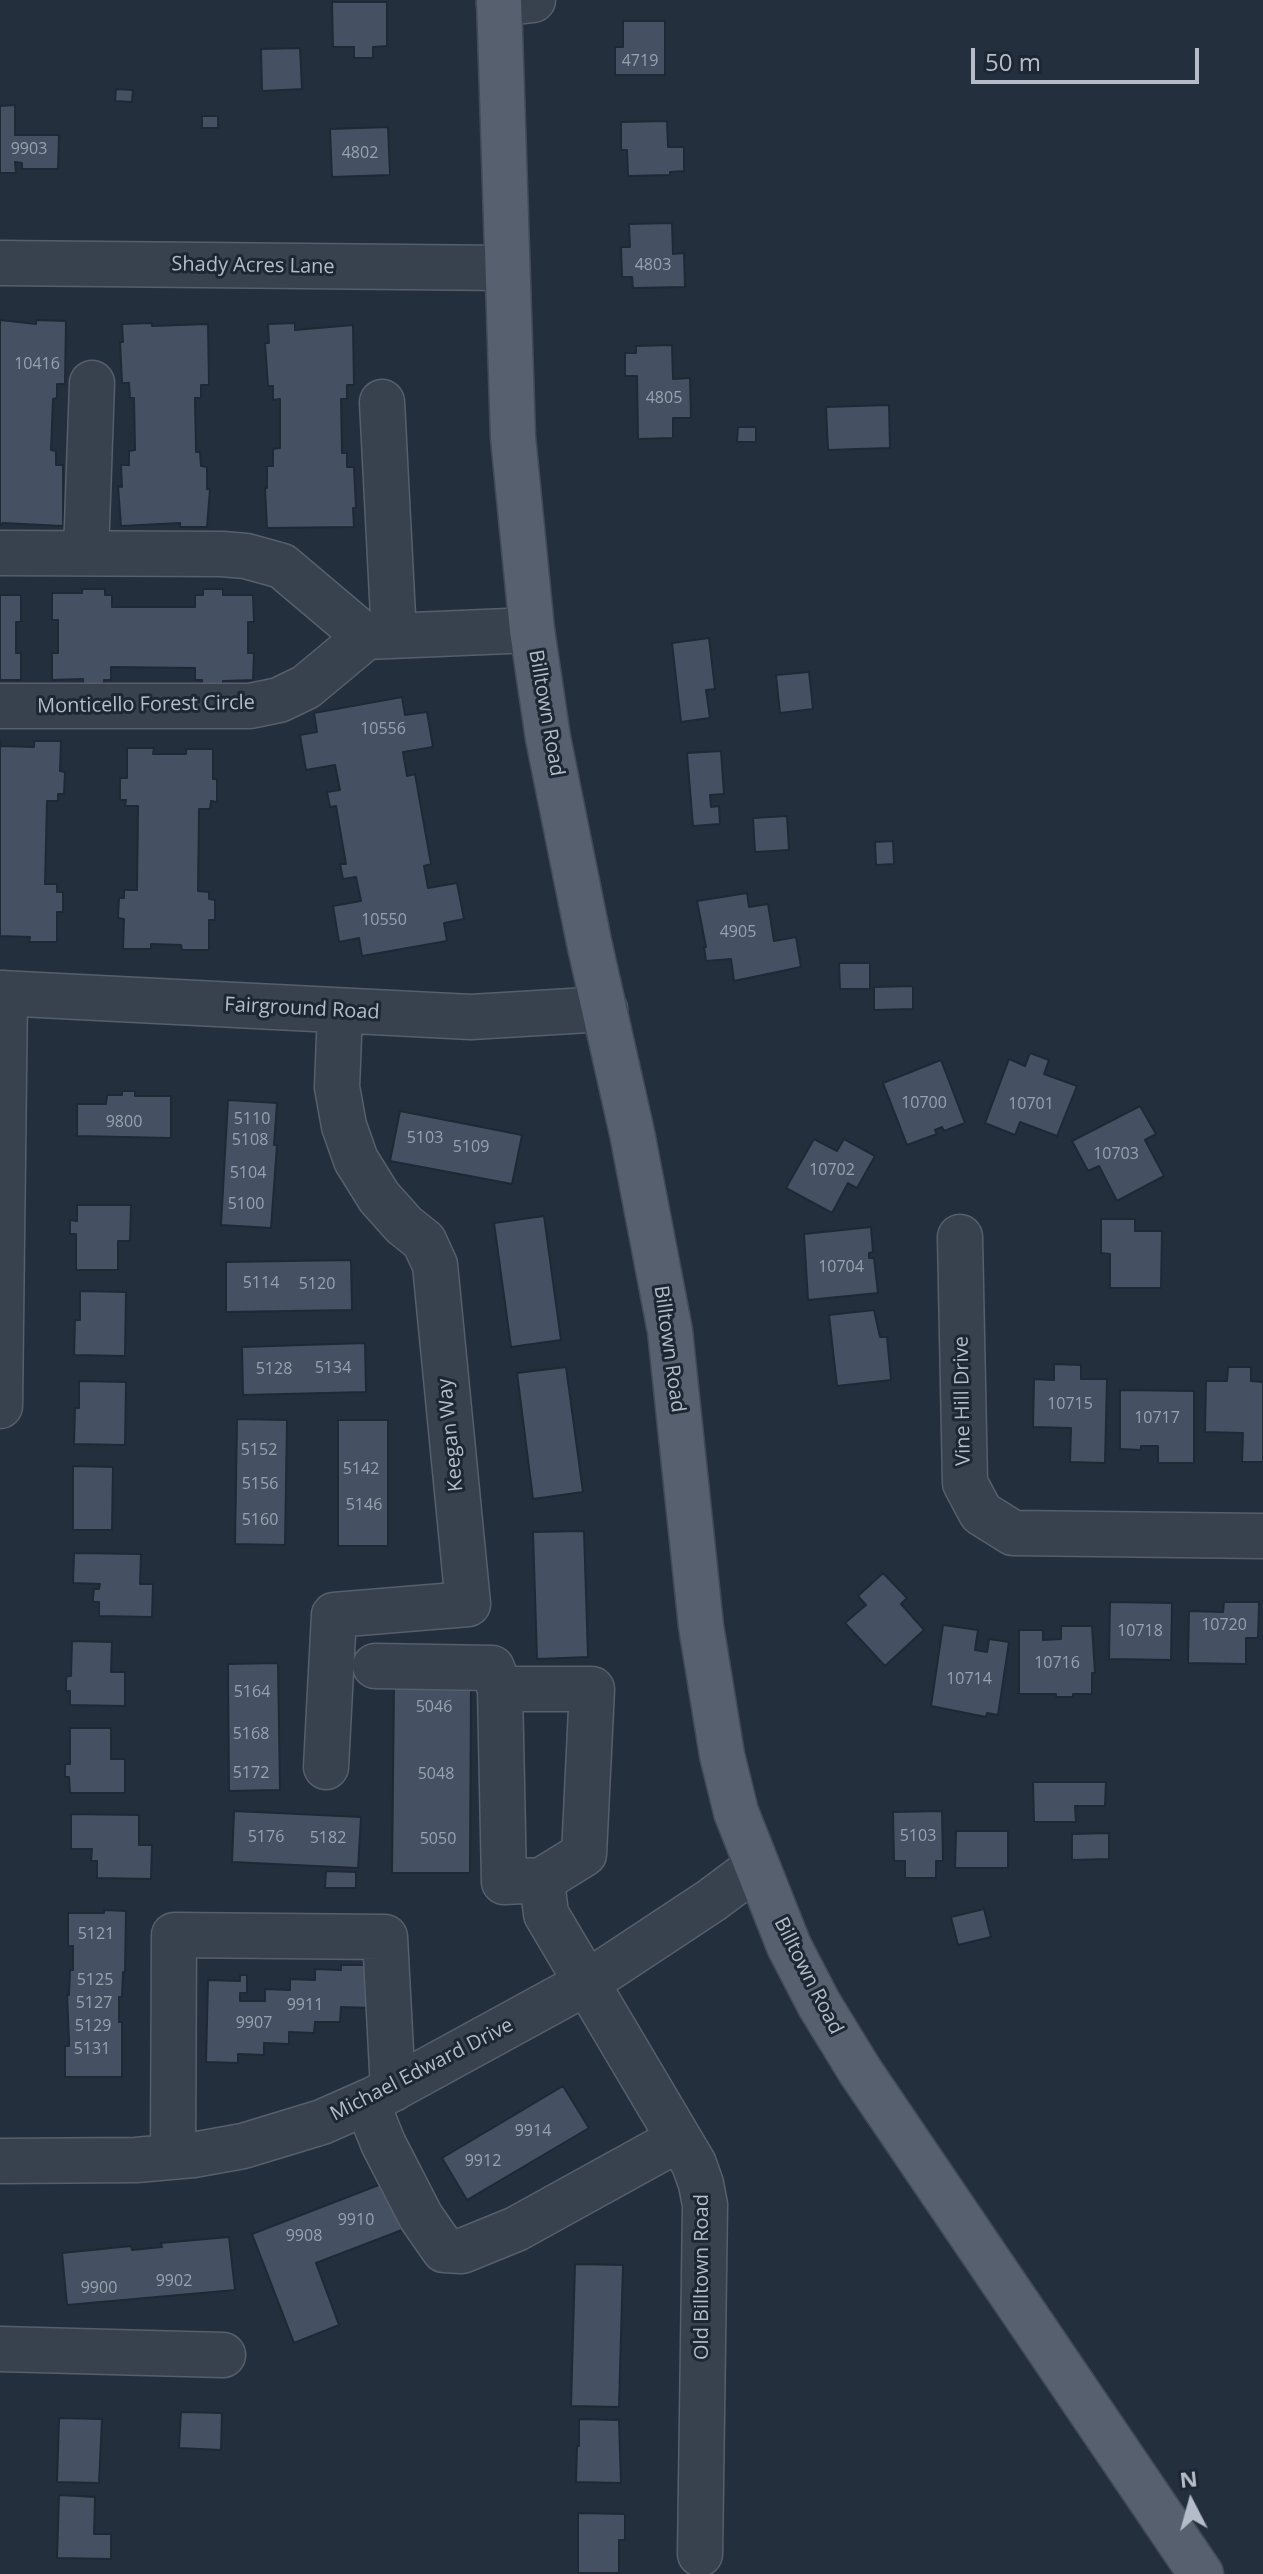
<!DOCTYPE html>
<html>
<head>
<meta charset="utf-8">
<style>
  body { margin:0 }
  #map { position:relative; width:1263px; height:2574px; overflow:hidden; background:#242f3e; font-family:"Open Sans",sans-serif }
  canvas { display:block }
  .north { position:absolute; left:1151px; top:2462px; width:80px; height:80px; -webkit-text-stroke:6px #1d2633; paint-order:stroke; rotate:354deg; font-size:22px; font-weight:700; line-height:32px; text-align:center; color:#b4bcc9 }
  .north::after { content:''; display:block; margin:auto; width:28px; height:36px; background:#b4bcc9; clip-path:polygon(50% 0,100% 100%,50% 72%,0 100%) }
  .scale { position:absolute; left:971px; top:48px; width:228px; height:36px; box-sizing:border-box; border:4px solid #b4bcc9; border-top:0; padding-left:10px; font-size:24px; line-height:28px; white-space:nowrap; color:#b4bcc9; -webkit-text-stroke:6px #1d2633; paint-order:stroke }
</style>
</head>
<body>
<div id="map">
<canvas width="1263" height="2574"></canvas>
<div class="north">N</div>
<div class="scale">50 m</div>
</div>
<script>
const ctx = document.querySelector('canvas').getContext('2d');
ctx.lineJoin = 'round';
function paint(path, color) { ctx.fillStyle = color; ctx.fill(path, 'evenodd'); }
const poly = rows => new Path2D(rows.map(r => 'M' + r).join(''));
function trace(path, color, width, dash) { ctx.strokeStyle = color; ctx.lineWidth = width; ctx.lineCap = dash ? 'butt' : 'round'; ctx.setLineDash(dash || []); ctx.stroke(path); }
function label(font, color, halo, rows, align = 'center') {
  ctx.font = font + ' "Open Sans",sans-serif'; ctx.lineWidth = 6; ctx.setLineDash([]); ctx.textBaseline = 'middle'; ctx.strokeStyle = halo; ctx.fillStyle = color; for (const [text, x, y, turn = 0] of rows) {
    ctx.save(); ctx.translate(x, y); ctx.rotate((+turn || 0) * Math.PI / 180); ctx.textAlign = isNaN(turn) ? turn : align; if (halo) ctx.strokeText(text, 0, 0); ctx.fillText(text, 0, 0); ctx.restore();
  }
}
const building = poly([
  [332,2,387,2,387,46,373,47,373,58,354,58,354,47,333,47,332,2],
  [623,21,665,21,665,75,615,75,615,47,623,47,623,21],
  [300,48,302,89,262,91,261,49,300,48],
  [116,89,133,90,132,102,115,101,116,89],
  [15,105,15,135,59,135,58,169,22,169,22,163,15,162,16,173,0,173,0,106,15,105],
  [202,116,218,116,218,128,202,128,202,116],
  [667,121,668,147,684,147,684,171,670,172,670,175,628,176,627,150,621,150,621,122,667,121],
  [388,127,390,175,332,177,330,129,388,127],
  [672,223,673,254,684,253,685,287,633,288,632,277,622,277,621,247,630,247,629,224,672,223],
  [0,320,36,324,36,320,66,321,65,384,57,384,57,398,53,399,51,450,56,451,56,465,63,465,63,526,3,523,0,525,0,320],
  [152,323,152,326,208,324,209,385,201,385,201,398,195,398,196,452,200,452,201,466,207,467,207,489,210,489,207,527,180,527,180,523,121,526,118,486,122,487,121,465,129,465,129,451,135,450,134,398,130,398,129,383,122,383,120,342,123,342,122,324,152,323],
  [295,323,295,330,353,325,354,385,347,385,347,399,341,399,342,453,347,453,347,467,354,467,356,508,353,508,354,527,267,528,265,488,267,488,267,466,273,466,273,449,280,448,280,399,273,400,273,386,268,386,265,343,269,343,268,324,295,323],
  [672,345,673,379,690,378,691,418,673,418,673,438,638,439,637,376,625,376,625,353,636,353,636,346,672,345],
  [889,405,890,448,828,450,826,407,889,405],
  [738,427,756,427,756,442,737,442,738,427],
  [82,589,105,589,105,595,112,595,112,607,195,607,195,595,203,595,203,589,223,589,223,595,253,595,254,622,248,622,248,653,254,653,253,680,223,681,223,686,202,686,202,680,195,680,195,668,111,667,111,680,104,680,104,685,83,686,83,679,52,680,52,653,58,653,58,620,52,620,52,593,82,593,82,589],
  [0,595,21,595,21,622,16,622,16,653,21,653,21,680,0,680,0,595],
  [709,638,715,689,706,690,710,718,681,722,672,643,709,638],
  [809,672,813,709,780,713,776,675,809,672],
  [402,697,405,715,427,712,433,747,403,752,407,776,415,774,431,864,424,866,428,888,457,883,464,919,444,923,447,941,362,956,359,938,339,942,333,906,361,901,356,877,343,879,340,864,346,864,336,806,330,807,327,792,340,790,335,765,306,770,300,735,317,732,314,713,402,697],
  [0,741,1,746,34,747,34,741,61,741,60,771,65,772,64,794,58,794,58,801,47,801,45,884,57,884,57,892,63,892,63,912,57,912,57,942,29,942,30,937,0,936,0,741],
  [127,748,154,748,153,754,186,754,186,749,213,749,213,779,217,779,217,802,211,801,210,809,199,809,198,891,209,892,209,899,215,900,215,920,209,920,209,950,182,950,181,945,151,944,151,949,123,949,124,919,118,918,119,898,124,898,124,890,137,890,138,806,125,806,126,800,120,800,120,778,127,778,127,748],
  [721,751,724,794,710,795,711,807,719,806,720,824,693,826,687,753,721,751],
  [787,816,789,850,755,852,753,818,787,816],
  [893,841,894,864,876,865,875,842,893,841],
  [747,893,749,907,768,904,774,941,796,937,801,967,734,981,731,959,706,961,704,947,706,947,697,901,747,893],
  [839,963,870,963,870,989,840,989,839,963],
  [913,986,913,1009,874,1010,874,987,913,986],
  [1030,1053,1049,1060,1044,1074,1077,1086,1057,1136,1020,1122,1015,1135,985,1123,1009,1059,1025,1066,1030,1053],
  [941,1060,965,1123,944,1131,942,1127,935,1130,937,1134,907,1145,883,1083,941,1060],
  [122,1091,135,1091,135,1096,171,1096,171,1138,77,1136,77,1104,106,1104,107,1095,122,1095,122,1091],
  [228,1100,277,1103,274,1145,277,1145,271,1228,221,1225,228,1100],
  [1140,1106,1156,1134,1145,1140,1164,1176,1117,1201,1099,1166,1088,1171,1072,1141,1140,1106],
  [400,1111,522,1135,512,1184,390,1161,400,1111],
  [814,1139,837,1151,844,1139,875,1156,857,1188,848,1183,832,1213,786,1188,814,1139],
  [77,1205,131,1205,130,1241,118,1241,118,1270,76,1270,76,1234,70,1234,70,1220,77,1221,77,1205],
  [544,1216,561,1340,511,1347,494,1223,544,1216],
  [1101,1219,1135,1219,1135,1231,1162,1231,1161,1288,1110,1288,1110,1254,1101,1253,1101,1219],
  [871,1227,873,1252,869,1253,869,1258,874,1258,878,1293,808,1300,804,1234,871,1227],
  [351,1260,352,1310,226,1312,226,1262,351,1260],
  [80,1291,126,1292,125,1356,74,1355,75,1320,80,1320,80,1291],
  [874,1310,880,1337,887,1337,891,1380,837,1386,829,1315,874,1310],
  [365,1343,366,1392,243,1395,242,1347,365,1343],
  [1054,1364,1081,1365,1081,1379,1107,1379,1105,1463,1070,1462,1071,1428,1033,1427,1034,1379,1054,1380,1054,1364],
  [566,1367,583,1492,533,1499,517,1373,566,1367],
  [1228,1367,1251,1367,1251,1381,1263,1382,1263,1462,1242,1462,1243,1433,1205,1432,1206,1381,1227,1381,1228,1367],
  [79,1381,126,1382,125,1445,74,1444,75,1408,79,1408,79,1381],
  [1120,1390,1194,1391,1194,1463,1158,1463,1158,1446,1141,1446,1141,1450,1120,1449,1120,1390],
  [237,1419,287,1420,285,1545,235,1544,237,1419],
  [338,1420,388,1420,388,1546,338,1546,338,1420],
  [73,1466,113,1467,112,1530,73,1530,73,1466],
  [584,1531,588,1657,537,1659,533,1532,584,1531],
  [74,1553,141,1554,140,1584,153,1584,152,1617,99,1616,99,1602,93,1602,93,1598,94,1589,99,1589,100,1584,73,1583,74,1553],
  [883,1573,907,1598,901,1604,924,1630,885,1666,845,1623,866,1605,858,1596,883,1573],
  [1110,1602,1172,1603,1171,1660,1109,1659,1110,1602],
  [1224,1602,1259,1602,1258,1638,1246,1638,1246,1664,1188,1663,1189,1611,1223,1612,1224,1602],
  [943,1625,978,1630,975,1650,987,1652,989,1639,1009,1642,998,1715,987,1713,986,1717,931,1706,943,1625],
  [1061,1626,1092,1626,1095,1673,1092,1673,1092,1694,1073,1694,1073,1697,1056,1697,1056,1694,1019,1694,1019,1630,1043,1630,1043,1640,1061,1639,1061,1626],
  [72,1641,112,1642,111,1672,125,1672,125,1706,70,1705,70,1691,66,1691,66,1680,67,1676,71,1676,72,1641],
  [278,1663,280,1790,229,1791,228,1664,278,1663],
  [394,1682,471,1682,470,1873,392,1873,394,1682],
  [70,1728,111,1728,111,1759,125,1759,125,1793,70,1793,69,1777,65,1777,65,1764,70,1764,70,1728],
  [1033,1782,1106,1782,1105,1806,1075,1806,1076,1822,1034,1822,1033,1782],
  [234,1811,361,1817,358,1868,232,1862,234,1811],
  [942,1811,943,1861,936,1861,936,1878,905,1878,905,1861,894,1861,893,1812,942,1811],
  [71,1814,139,1815,139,1845,152,1845,151,1879,97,1878,97,1861,91,1861,92,1849,71,1849,71,1814],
  [956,1831,1008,1831,1008,1868,955,1868,956,1831],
  [1109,1833,1109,1859,1072,1860,1072,1834,1109,1833],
  [326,1871,356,1872,356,1888,325,1888,326,1871],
  [984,1909,991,1937,958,1945,951,1917,984,1909],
  [104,1910,126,1911,125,1972,123,1972,122,1997,119,1997,119,2022,122,2022,122,2077,65,2077,65,2046,69,2046,69,2040,67,1994,69,1995,70,1970,73,1970,73,1946,68,1946,68,1913,104,1913,104,1910],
  [341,1965,374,1965,373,2008,341,2007,340,2022,315,2022,314,2033,289,2032,289,2044,264,2043,264,2055,238,2054,238,2063,206,2062,208,1980,240,1981,240,1975,247,1975,247,1993,240,1993,240,2001,265,2001,265,1989,290,1990,290,1979,315,1980,315,1969,341,1970,341,1965],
  [563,2086,589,2128,467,2200,442,2158,563,2086],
  [384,2183,402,2230,316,2263,339,2325,294,2343,252,2234,384,2183],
  [229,2237,235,2290,67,2305,62,2253,131,2246,132,2250,162,2247,161,2243,229,2237],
  [575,2264,623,2265,619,2407,571,2406,575,2264],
  [181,2412,222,2413,221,2450,179,2448,181,2412],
  [59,2418,102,2419,99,2483,57,2482,59,2418],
  [579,2419,619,2420,621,2483,576,2482,577,2446,579,2446,579,2419],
  [59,2495,95,2497,94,2534,111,2534,111,2559,57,2558,59,2495],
  [578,2513,625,2514,625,2540,619,2540,619,2573,578,2573,578,2513]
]);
const minor = poly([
  [499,4,533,0],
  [0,263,506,268],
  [382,402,394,636],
  [0,553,222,554,246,556,282,566,366,637],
  [86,553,92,383],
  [0,706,250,706,279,700,306,687,366,637,532,630],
  [0,993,471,1017,605,1009],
  [960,1237,965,1483,981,1513,1013,1533,1263,1536],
  [0,1406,5,993],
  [375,1666,492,1668,500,1689],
  [326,1767,334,1615,468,1604,435,1265,424,1241,404,1225,379,1197,356,1160,344,1126,337,1087,340,1011],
  [542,1880,504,1882,500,1689,592,1689,584,1854,542,1880,546,1914,694,2164,701,2184,705,2205,700,2554],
  [367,2103,383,2143,421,2217,444,2250,462,2251,516,2229,679,2139],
  [173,2157,174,1935,385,1937,393,2089],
  [0,2161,136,2160,193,2155,243,2146,322,2122,374,2099,588,1982,712,1900,756,1867],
  [0,2349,223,2355]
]);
const major = poly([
  [499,0,513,437,532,630,548,738,589,942,632,1133,670,1331,701,1626,722,1755,736,1812,789,1946,819,2004,860,2071,1201,2574]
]);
const numberNames = [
  ["4719",640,61],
  ["9903",29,149],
  ["4802",360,153],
  ["4803",653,265],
  ["10416",37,364],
  ["4805",664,398],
  ["10556",383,729],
  ["10550",384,920],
  ["4905",738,932],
  ["10700",924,1103],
  ["10701",1031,1104],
  ["5110",252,1119],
  ["9800",124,1122],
  ["5103",425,1138],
  ["5108",250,1140],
  ["5109",471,1147],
  ["10703",1116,1154],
  ["10702",832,1170],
  ["5104",248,1173],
  ["5100",246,1204],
  ["10704",841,1267],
  ["5114",261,1283],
  ["5120",317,1284],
  ["5134",333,1368],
  ["5128",274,1369],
  ["10715",1070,1404],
  ["10717",1157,1418],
  ["5152",259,1450],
  ["5142",361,1469],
  ["5156",260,1484],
  ["5146",364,1505],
  ["5160",260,1520],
  ["10720",1224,1625],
  ["10718",1140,1631],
  ["10716",1057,1663],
  ["10714",969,1679],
  ["5164",252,1692],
  ["5046",434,1707],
  ["5168",251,1734],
  ["5172",251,1773],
  ["5048",436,1774],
  ["5103",918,1836],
  ["5176",266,1837],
  ["5182",328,1838],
  ["5050",438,1839],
  ["5121",96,1934],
  ["5125",95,1980],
  ["5127",94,2003],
  ["9911",305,2005],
  ["9907",254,2023],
  ["5129",93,2026],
  ["5131",92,2049],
  ["9914",533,2131],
  ["9912",483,2161],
  ["9910",356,2220],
  ["9908",304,2236],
  ["9902",174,2281],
  ["9900",99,2288]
];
const streetNames = [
  ["Shady Acres Lane",253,266,1],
  ["Monticello Forest Circle",146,705,-1],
  ["Billtown Road",546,713,80],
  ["Fairground Road",302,1009,3],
  ["Billtown Road",669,1349,82],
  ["Vine Hill Drive",963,1401,-91],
  ["Keegan Way",451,1435,-96],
  ["Billtown Road",808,1976,63],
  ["Michael Edward Drive",422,2070,-27],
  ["Old Billtown Road",702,2277,-90]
];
paint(building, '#455162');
trace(building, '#1f2835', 2);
trace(minor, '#565f6c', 47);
trace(major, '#414a57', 47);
trace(minor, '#38414e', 44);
trace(major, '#56606e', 44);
label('16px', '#98a1af', null, numberNames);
label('20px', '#b4bcc9', '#1d2633', streetNames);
</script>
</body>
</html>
